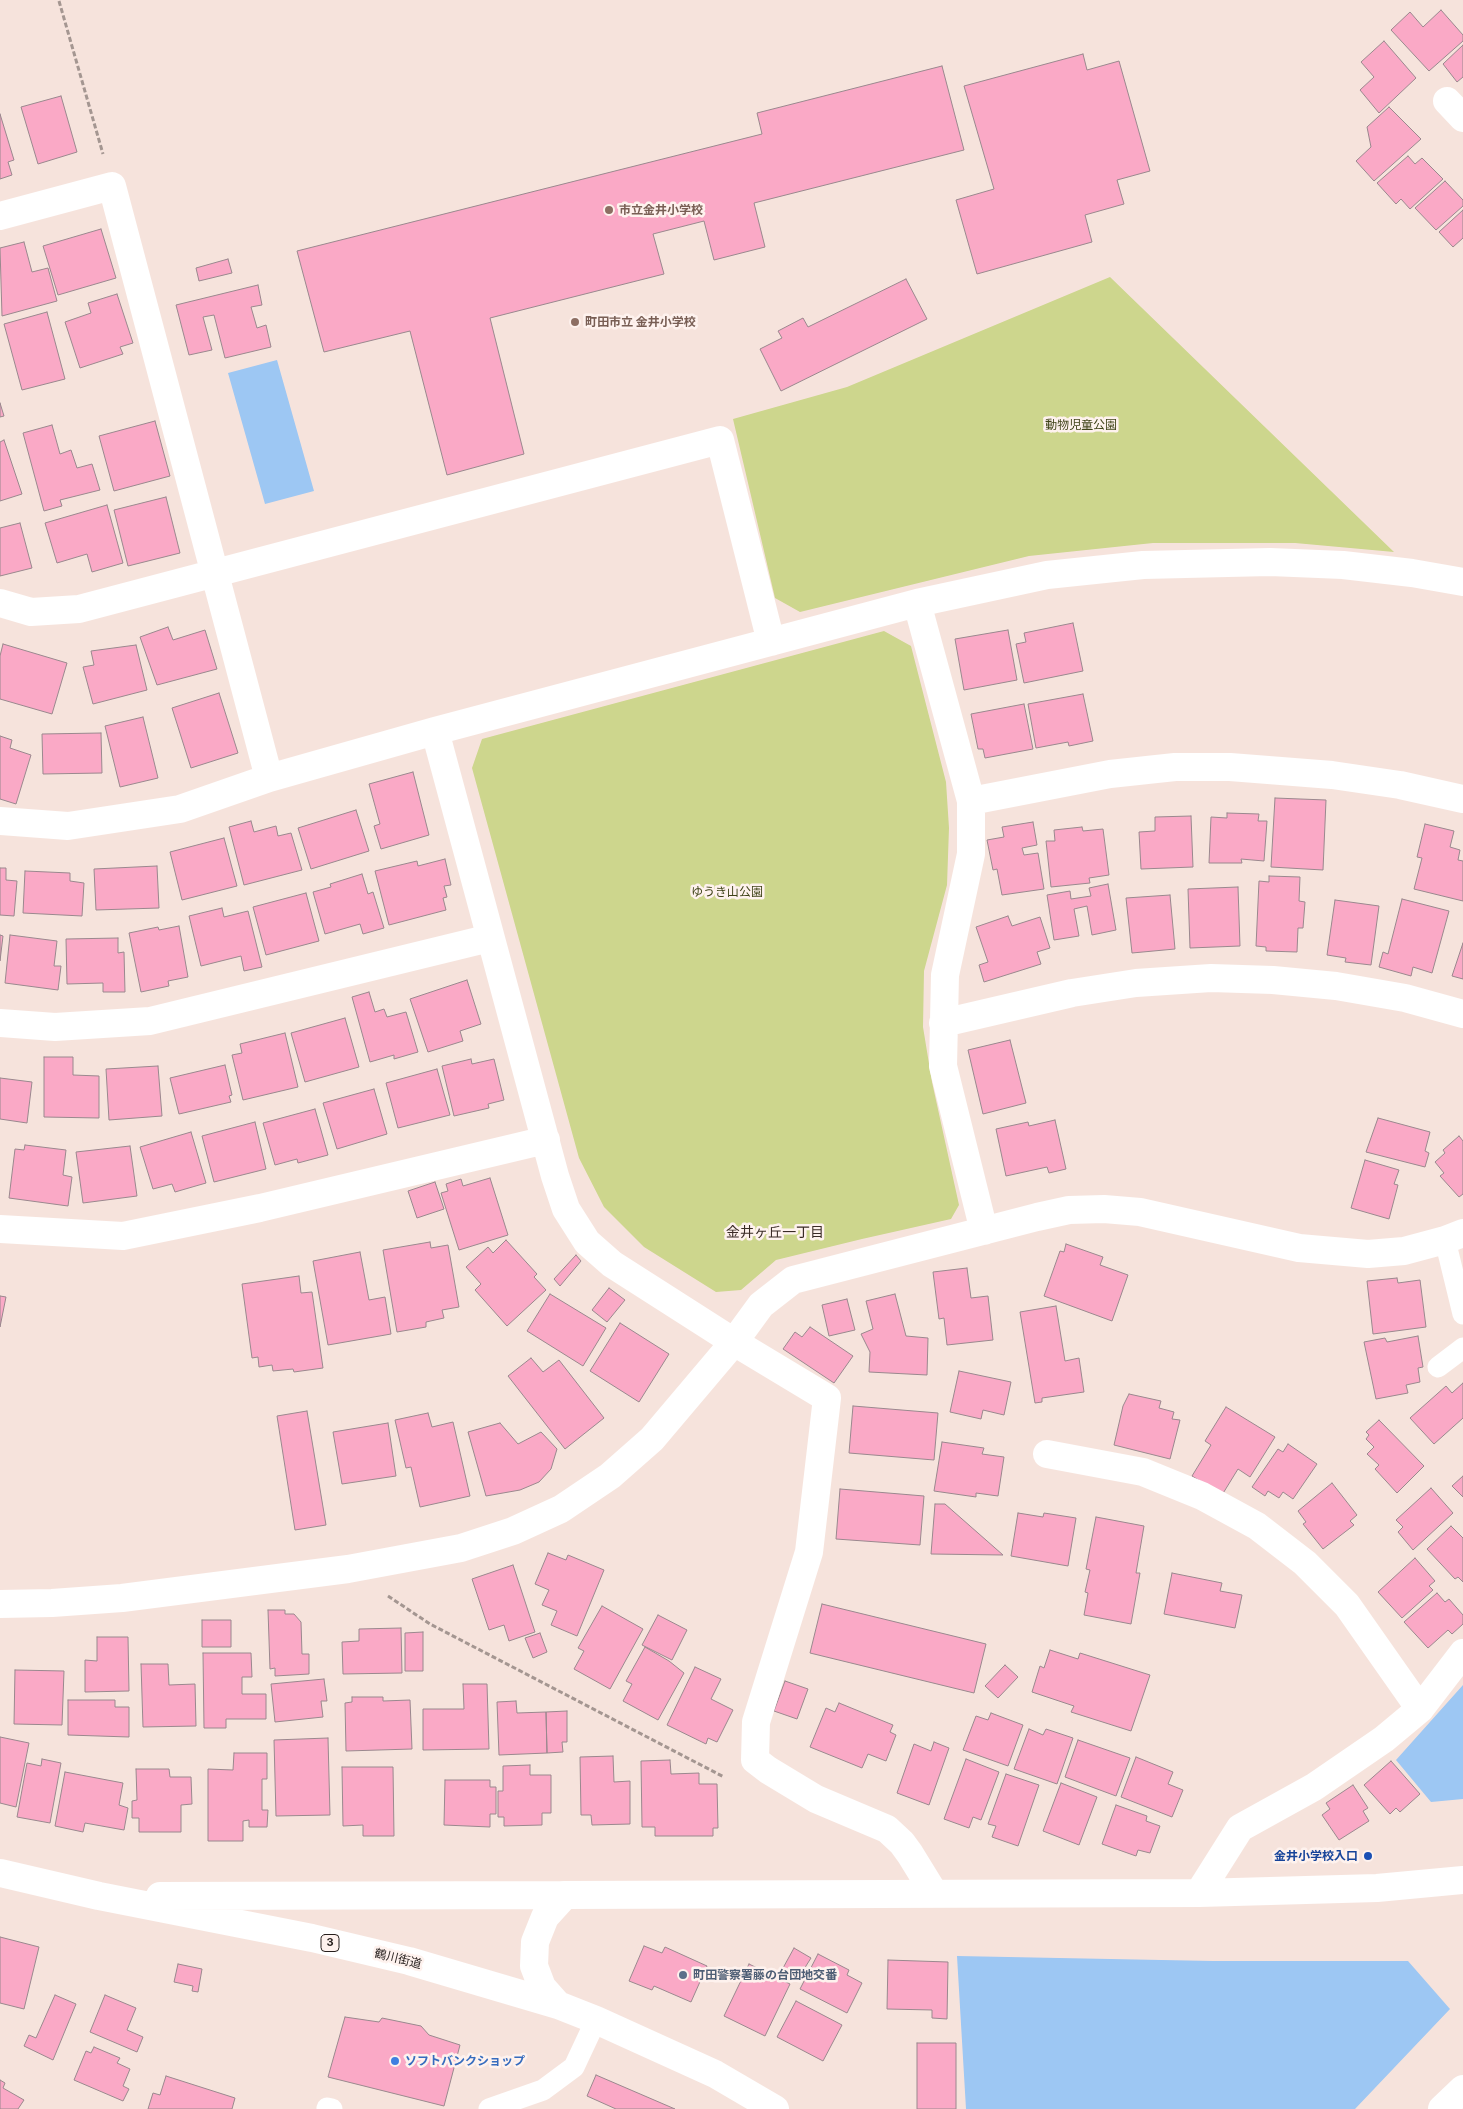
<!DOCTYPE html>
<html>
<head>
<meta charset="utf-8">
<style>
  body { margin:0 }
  canvas { display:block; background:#f6e3dc }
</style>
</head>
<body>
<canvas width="1463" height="2109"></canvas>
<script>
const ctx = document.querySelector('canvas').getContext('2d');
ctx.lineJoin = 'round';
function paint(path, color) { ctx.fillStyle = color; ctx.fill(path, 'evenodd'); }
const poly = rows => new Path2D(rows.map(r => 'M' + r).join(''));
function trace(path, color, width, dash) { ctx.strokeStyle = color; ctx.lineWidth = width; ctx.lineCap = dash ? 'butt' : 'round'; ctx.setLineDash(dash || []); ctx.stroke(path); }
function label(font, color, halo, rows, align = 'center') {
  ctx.font = font + ' Inter,"Noto Sans JP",sans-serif'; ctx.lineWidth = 5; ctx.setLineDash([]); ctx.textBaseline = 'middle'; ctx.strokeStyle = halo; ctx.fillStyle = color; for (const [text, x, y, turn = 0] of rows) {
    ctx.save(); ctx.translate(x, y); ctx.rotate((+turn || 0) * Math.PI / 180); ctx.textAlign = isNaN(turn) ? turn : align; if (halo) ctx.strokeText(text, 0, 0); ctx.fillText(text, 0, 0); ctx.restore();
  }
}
const green = poly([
  [1110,277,1394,552,1295,543,1153,543,1029,556,800,612,775,598,733,419,847,387],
  [884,631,911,646,946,782,949,828,947,885,924,971,923,1027,932,1082,959,1205,951,1219,862,1239,776,1260,741,1290,716,1292,644,1247,604,1207,579,1158,472,768,482,739]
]);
const water = poly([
  [277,360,314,491,265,504,228,373],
  [1463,1685,1463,1799,1431,1802,1396,1760],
  [957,1956,1213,1961,1408,1961,1450,2009,1355,2109,966,2109]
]);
const building = poly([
  [1441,10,1463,35,1463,41,1429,71,1391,30,1410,12,1423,27,1441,10],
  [1384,41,1416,78,1379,113,1360,90,1374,77,1361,62,1384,41],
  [1463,45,1463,77,1457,82,1443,64,1463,45],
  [1083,54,1087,70,1119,61,1150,171,1117,180,1124,204,1085,215,1092,242,977,274,956,200,994,189,964,86,1083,54],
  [942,66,964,150,754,203,765,247,714,260,704,221,653,234,664,274,490,318,524,454,447,475,410,331,324,352,297,251,762,134,757,113,942,66],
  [61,96,77,152,38,164,21,107,61,96],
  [1389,107,1421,139,1374,181,1356,161,1371,147,1367,127,1389,107],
  [0,114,14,160,8,162,12,175,0,179,0,114],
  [1408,156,1415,164,1422,158,1443,179,1410,209,1401,199,1396,204,1377,183,1408,156],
  [1445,181,1463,200,1463,206,1436,230,1415,208,1445,181],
  [1463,210,1463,238,1453,247,1439,232,1463,210],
  [101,229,116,278,58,295,43,246,101,229],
  [24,242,32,272,48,268,57,301,2,316,0,248,24,242],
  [228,259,232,273,199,281,196,268,228,259],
  [906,279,927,319,781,391,760,349,782,338,778,331,803,318,808,327,906,279],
  [258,285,262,305,251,307,257,328,266,325,271,347,225,358,214,315,203,317,212,350,189,355,176,305,258,285],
  [117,294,133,343,120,347,123,354,80,368,65,322,91,313,88,303,117,294],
  [47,312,65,379,22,390,4,324,47,312],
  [0,403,4,416,0,417,0,403],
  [155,421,170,476,114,491,99,436,155,421],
  [52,425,60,454,71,450,77,468,92,464,100,490,60,500,62,506,44,511,23,433,52,425],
  [4,440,22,494,0,501,0,442,4,440],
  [166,497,180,553,128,566,114,510,166,497],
  [107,505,123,563,92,572,87,554,57,563,45,523,107,505],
  [20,523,32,568,0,576,0,528,20,523],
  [1073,623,1083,671,1024,683,1016,644,1026,642,1024,633,1073,623],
  [168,627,173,640,205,630,217,669,157,685,140,637,168,627],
  [1008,630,1017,680,964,690,955,639,1008,630],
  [3,644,67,663,52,714,0,699,0,656,3,644],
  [136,645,147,690,93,704,83,667,94,665,91,651,136,645],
  [219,693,238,753,191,768,172,708,219,693],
  [1083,694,1093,741,1069,746,1068,742,1036,748,1028,704,1083,694],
  [1024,704,1033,749,985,758,983,749,978,749,971,714,1024,704],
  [143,717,158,778,120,787,105,726,143,717],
  [101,733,102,773,43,774,42,734,101,733],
  [0,736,12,740,10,748,31,755,16,804,0,799,0,736],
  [413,772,429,835,381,849,374,826,380,824,369,784,413,772],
  [1275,798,1326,800,1323,870,1271,867,1275,798],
  [356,810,369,851,311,869,298,828,356,810],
  [1227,813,1259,814,1258,821,1267,821,1264,861,1241,859,1242,863,1209,863,1211,817,1227,818,1227,813],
  [1191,816,1193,867,1141,869,1139,832,1155,831,1155,817,1191,816],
  [251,821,254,832,276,826,278,836,291,833,302,870,244,885,229,827,251,821],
  [1033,822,1037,845,1022,848,1024,855,1038,853,1044,889,1002,895,997,869,993,870,987,840,1004,837,1002,827,1033,822],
  [1425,824,1454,831,1450,847,1460,850,1458,860,1463,861,1463,901,1414,889,1422,858,1417,857,1425,824],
  [1082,827,1083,831,1103,829,1109,875,1089,878,1090,883,1051,887,1046,841,1055,841,1054,830,1082,827],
  [224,838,237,886,182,900,170,852,224,838],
  [445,859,451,885,444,886,447,897,443,898,446,910,389,925,375,871,417,861,418,866,445,859],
  [157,866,159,908,96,910,94,869,157,866],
  [0,868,6,868,6,880,17,881,14,916,0,915,0,868],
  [25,871,70,873,70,881,84,883,82,916,23,913,25,871],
  [362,874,368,894,373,892,384,928,363,934,360,924,325,934,313,892,331,887,330,884,362,874],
  [1269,876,1300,877,1299,901,1305,902,1303,928,1298,928,1297,952,1266,951,1266,947,1256,946,1259,881,1269,882,1269,876],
  [1108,884,1116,930,1092,935,1087,906,1074,909,1079,936,1054,940,1047,895,1070,891,1071,899,1091,896,1089,888,1108,884],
  [1238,887,1240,946,1190,948,1188,889,1238,887],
  [306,893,319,941,266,955,253,907,306,893],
  [1170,895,1175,949,1132,953,1126,898,1170,895],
  [1402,899,1449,911,1432,973,1413,967,1411,976,1379,967,1383,952,1388,954,1402,899],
  [1335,900,1379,906,1371,965,1345,962,1346,958,1327,955,1335,900],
  [222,908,224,917,248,911,262,967,244,971,241,956,201,966,189,916,222,908],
  [1008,916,1012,926,1040,917,1050,948,1037,952,1041,964,984,982,979,965,988,962,976,927,1008,916],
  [179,926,188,977,168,981,169,986,141,992,129,933,158,927,159,930,179,926],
  [0,935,3,936,0,961,0,935],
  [10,935,57,941,54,966,61,966,58,990,5,983,10,935],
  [118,938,118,953,124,952,125,992,103,992,103,983,67,984,66,939,118,938],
  [1463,943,1463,979,1452,976,1463,943],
  [467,980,481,1024,460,1031,463,1041,428,1052,410,999,467,980],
  [369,992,375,1012,384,1009,387,1017,406,1012,418,1052,394,1059,394,1055,370,1062,352,997,369,992],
  [345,1018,359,1067,305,1082,291,1033,345,1018],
  [285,1033,298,1087,243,1100,232,1055,242,1053,240,1044,285,1033],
  [1010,1040,1026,1103,983,1114,968,1050,1010,1040],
  [44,1057,73,1057,73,1075,99,1076,99,1118,44,1117,44,1057],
  [471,1059,472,1064,494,1059,504,1100,488,1104,489,1108,454,1116,442,1066,471,1059],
  [225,1065,232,1095,229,1096,231,1102,179,1114,170,1078,225,1065],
  [158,1066,162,1116,109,1120,106,1069,158,1066],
  [437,1069,450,1115,398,1128,386,1083,437,1069],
  [0,1078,32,1082,27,1123,0,1119,0,1078],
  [374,1089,387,1134,337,1149,323,1103,374,1089],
  [315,1109,328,1155,298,1163,297,1159,275,1165,263,1123,315,1109],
  [1378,1118,1430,1132,1425,1151,1429,1153,1425,1167,1366,1152,1378,1118],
  [1055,1120,1066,1169,1049,1173,1047,1167,1006,1176,996,1129,1028,1122,1029,1126,1055,1120],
  [255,1122,266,1169,214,1182,202,1136,255,1122],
  [191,1132,206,1183,175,1192,172,1184,153,1189,140,1147,191,1132],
  [1459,1136,1463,1141,1463,1194,1459,1197,1440,1176,1444,1173,1435,1162,1445,1153,1443,1150,1459,1136],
  [25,1145,66,1150,63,1175,72,1177,68,1206,9,1198,15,1149,24,1150,25,1145],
  [130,1146,137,1196,83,1203,76,1152,130,1146],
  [1365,1160,1399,1170,1394,1184,1398,1185,1389,1219,1351,1208,1365,1160],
  [490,1178,508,1235,459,1250,441,1193,448,1191,446,1184,461,1179,463,1186,490,1178],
  [435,1182,444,1209,417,1218,408,1191,435,1182],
  [506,1240,537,1274,534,1277,546,1290,507,1326,475,1290,481,1284,466,1267,488,1247,493,1253,506,1240],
  [430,1242,431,1248,448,1245,459,1307,442,1310,444,1318,426,1322,426,1327,397,1332,383,1250,430,1242],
  [1066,1244,1103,1257,1100,1265,1128,1275,1112,1321,1044,1296,1060,1251,1064,1252,1066,1244],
  [360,1252,369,1300,385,1297,391,1334,328,1345,313,1261,360,1252],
  [576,1255,581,1261,560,1286,554,1279,576,1255],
  [967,1268,971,1298,988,1296,993,1340,947,1345,944,1318,939,1319,933,1272,967,1268],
  [299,1276,301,1293,312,1292,323,1368,294,1372,293,1369,273,1371,272,1365,259,1367,258,1357,252,1358,242,1284,299,1276],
  [1397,1278,1398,1283,1420,1280,1426,1327,1373,1334,1367,1281,1397,1278],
  [609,1288,625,1300,607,1322,592,1310,609,1288],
  [550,1294,606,1328,583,1366,527,1331,550,1294],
  [895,1294,906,1336,928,1338,927,1375,869,1372,870,1352,861,1334,873,1329,866,1301,895,1294],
  [0,1296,6,1297,0,1327,0,1296],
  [847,1299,855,1330,829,1336,822,1305,847,1299],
  [1056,1306,1065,1361,1079,1358,1084,1392,1042,1398,1042,1402,1035,1403,1020,1312,1056,1306],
  [620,1323,669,1354,639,1402,590,1371,620,1323],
  [810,1327,853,1356,834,1383,783,1349,795,1332,802,1337,810,1327],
  [1418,1336,1423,1367,1418,1368,1420,1382,1406,1385,1408,1393,1376,1399,1364,1342,1385,1338,1387,1342,1418,1336],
  [531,1358,543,1372,559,1360,604,1418,565,1449,508,1376,531,1358],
  [959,1371,1011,1382,1004,1415,983,1410,981,1419,950,1412,959,1371],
  [1463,1383,1463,1418,1434,1444,1410,1418,1446,1386,1452,1393,1463,1383],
  [1129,1394,1161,1401,1159,1408,1174,1412,1172,1419,1180,1420,1170,1459,1114,1445,1123,1406,1129,1394],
  [853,1406,938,1413,934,1460,849,1453,853,1406],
  [1226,1407,1275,1437,1250,1477,1238,1469,1222,1495,1192,1476,1211,1445,1205,1441,1226,1407],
  [307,1411,326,1525,295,1530,277,1416,307,1411],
  [428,1413,432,1427,453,1422,470,1496,420,1507,411,1467,406,1468,395,1420,428,1413],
  [1379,1420,1424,1466,1397,1493,1375,1469,1379,1465,1367,1454,1374,1447,1366,1439,1369,1435,1366,1432,1379,1420],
  [388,1423,396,1476,342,1484,333,1432,388,1423],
  [500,1423,518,1444,541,1432,557,1449,551,1469,539,1482,520,1490,486,1496,468,1432,500,1423],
  [942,1442,984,1448,982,1454,1004,1457,998,1496,976,1493,976,1497,934,1491,942,1442],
  [1288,1444,1317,1464,1293,1499,1283,1492,1279,1498,1268,1491,1265,1496,1252,1487,1278,1449,1283,1452,1288,1444],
  [1463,1476,1463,1497,1452,1486,1463,1476],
  [1332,1483,1357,1515,1350,1521,1354,1525,1323,1549,1303,1524,1306,1522,1298,1511,1332,1483],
  [1431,1488,1453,1513,1413,1550,1398,1532,1403,1527,1396,1520,1431,1488],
  [840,1489,924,1496,920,1545,836,1539,840,1489],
  [935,1504,945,1504,1003,1555,931,1554,935,1504],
  [1018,1513,1043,1517,1044,1513,1076,1518,1068,1566,1011,1556,1018,1513],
  [1096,1517,1144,1526,1136,1573,1140,1573,1131,1624,1084,1615,1088,1593,1085,1592,1090,1570,1086,1569,1096,1517],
  [1451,1526,1463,1538,1463,1582,1458,1577,1455,1579,1427,1549,1451,1526],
  [548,1553,566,1560,568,1555,604,1570,577,1636,551,1625,557,1611,542,1605,549,1590,535,1584,548,1553],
  [1415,1558,1435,1581,1429,1586,1433,1590,1402,1618,1378,1592,1415,1558],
  [513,1565,535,1632,509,1641,504,1625,489,1630,472,1579,513,1565],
  [1172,1573,1222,1583,1220,1591,1242,1595,1235,1628,1164,1614,1172,1573],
  [1437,1593,1445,1602,1449,1599,1463,1615,1463,1624,1452,1634,1448,1630,1428,1648,1404,1622,1437,1593],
  [822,1604,986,1644,974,1693,810,1653,822,1604],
  [602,1606,643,1629,610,1689,574,1669,584,1651,578,1648,602,1606],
  [268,1610,285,1610,285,1614,294,1614,301,1622,302,1654,309,1654,309,1674,275,1676,275,1668,270,1669,268,1610],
  [658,1615,687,1630,672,1660,642,1645,658,1615],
  [202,1620,231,1620,231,1647,202,1647,202,1620],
  [401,1628,402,1673,343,1674,342,1642,359,1641,359,1629,401,1628],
  [423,1632,423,1671,405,1671,405,1633,423,1632],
  [540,1633,547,1652,533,1658,525,1638,540,1633],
  [97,1637,128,1637,129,1691,85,1692,85,1660,97,1661,97,1637],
  [645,1647,669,1661,684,1673,658,1720,623,1701,632,1684,626,1681,645,1647],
  [1050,1650,1078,1659,1080,1653,1150,1675,1131,1731,1071,1712,1074,1706,1032,1692,1040,1666,1044,1668,1050,1650],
  [203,1653,251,1653,252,1677,242,1677,242,1694,266,1694,266,1719,226,1719,226,1728,204,1728,203,1653],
  [141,1664,168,1664,169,1685,195,1684,196,1726,143,1727,141,1664],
  [1005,1665,1018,1677,998,1698,985,1686,1005,1665],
  [695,1667,721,1679,711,1699,733,1710,717,1742,708,1738,706,1744,667,1725,695,1667],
  [15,1670,64,1671,62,1725,14,1724,15,1670],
  [324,1679,327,1701,321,1701,323,1717,275,1722,271,1684,324,1679],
  [785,1681,808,1689,797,1719,774,1711,785,1681],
  [463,1684,487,1684,489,1749,423,1750,423,1709,464,1709,463,1684],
  [352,1697,383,1697,383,1701,410,1700,412,1749,346,1751,345,1703,352,1702,352,1697],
  [68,1700,115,1700,115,1707,129,1707,129,1737,68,1735,68,1700],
  [516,1701,517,1713,546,1712,547,1753,499,1755,497,1702,516,1701],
  [839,1703,893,1725,890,1732,896,1735,886,1761,868,1754,862,1768,810,1747,826,1708,835,1712,839,1703],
  [567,1711,567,1742,562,1742,563,1752,547,1753,546,1712,567,1711],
  [991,1713,1023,1725,1008,1766,963,1750,976,1716,988,1720,991,1713],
  [1029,1729,1043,1735,1046,1729,1073,1738,1057,1784,1014,1769,1029,1729],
  [0,1737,29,1743,16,1807,0,1803,0,1737],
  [328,1738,330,1815,276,1816,274,1740,328,1738],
  [1078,1740,1130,1758,1116,1796,1065,1777,1078,1740],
  [934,1742,949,1748,929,1805,897,1793,914,1744,931,1751,934,1742],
  [234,1753,267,1753,267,1779,262,1779,262,1810,268,1810,267,1827,249,1827,249,1820,243,1821,243,1841,208,1841,208,1769,233,1770,234,1753],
  [613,1756,614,1782,630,1781,630,1824,592,1825,591,1815,581,1815,580,1757,613,1756],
  [1136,1757,1173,1772,1168,1784,1183,1790,1172,1817,1121,1797,1136,1757],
  [42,1759,61,1763,50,1823,17,1817,27,1763,41,1766,42,1759],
  [966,1759,999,1772,981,1820,973,1817,969,1828,944,1819,966,1759],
  [670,1760,671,1774,699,1773,699,1784,717,1784,718,1828,713,1828,713,1836,655,1836,655,1827,642,1827,641,1761,670,1760],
  [1391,1761,1420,1794,1400,1812,1396,1808,1390,1814,1364,1785,1391,1761],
  [530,1765,530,1775,551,1775,551,1813,542,1813,542,1825,504,1826,504,1817,498,1817,498,1791,503,1791,503,1766,530,1765],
  [342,1767,393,1767,394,1836,363,1836,363,1825,343,1826,342,1767],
  [136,1769,169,1769,170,1777,191,1777,192,1804,181,1805,181,1832,139,1832,139,1818,132,1818,132,1801,137,1800,136,1769],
  [65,1772,123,1783,119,1805,128,1808,124,1830,85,1823,83,1832,55,1826,65,1772],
  [1006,1774,1039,1785,1018,1846,992,1837,996,1826,988,1824,1006,1774],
  [445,1780,490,1780,490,1787,496,1787,496,1814,490,1814,490,1827,444,1825,445,1780],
  [1061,1783,1097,1797,1079,1845,1043,1831,1061,1783],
  [1353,1785,1368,1808,1363,1811,1369,1821,1339,1840,1322,1815,1330,1809,1326,1803,1353,1785],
  [1116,1805,1147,1816,1146,1821,1160,1826,1150,1853,1138,1850,1136,1856,1102,1844,1116,1805],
  [0,1937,39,1947,24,2009,0,2003,0,1937],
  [644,1946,662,1953,665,1947,707,1966,691,2002,654,1986,652,1990,629,1981,644,1946],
  [794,1948,811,1958,799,1977,783,1968,794,1948],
  [818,1954,849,1970,847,1975,862,1983,847,2013,800,1989,818,1954],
  [888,1960,948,1962,947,2019,932,2018,932,2010,887,2009,888,1960],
  [178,1964,202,1969,198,1992,192,1991,193,1986,174,1982,178,1964],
  [749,1964,790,1984,765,2036,724,2016,749,1964],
  [55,1995,76,2004,53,2060,24,2046,29,2035,36,2038,55,1995],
  [105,1995,136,2008,127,2030,143,2037,137,2052,90,2032,105,1995],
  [796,2001,842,2025,823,2061,777,2037,796,2001],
  [345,2017,379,2022,382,2018,421,2026,429,2035,460,2045,444,2106,328,2077,345,2017],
  [917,2043,956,2043,956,2109,917,2109,917,2043],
  [94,2047,120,2058,117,2063,130,2069,123,2086,129,2089,123,2101,74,2080,86,2051,91,2053,94,2047],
  [596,2075,675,2109,616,2109,587,2096,596,2075],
  [166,2076,235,2098,232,2109,148,2109,153,2093,160,2095,166,2076],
  [0,2080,5,2083,3,2088,24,2100,18,2109,0,2109,0,2080]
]);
const path = poly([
  [59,1,103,154],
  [388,1596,430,1624,724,1777]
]);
const lane = poly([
  [1445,1240,1463,1314],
  [1438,1367,1463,1348],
  [327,2108,332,2109],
  [489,2109,543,2090,574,2067,596,2020]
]);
const street = poly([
  [1447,101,1463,118],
  [0,216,112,186,269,778],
  [0,603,31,612,79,609,720,440,771,642],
  [917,603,971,801,971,854,945,975,943,1066,984,1231],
  [435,731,555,1176,566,1209,587,1242,612,1264,734,1342,827,1398,809,1552,756,1722,755,1760,768,1770,816,1799,887,1829,902,1843,910,1854,934,1893],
  [971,801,1110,774,1175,767,1230,767,1332,775,1400,785,1463,799],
  [0,821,68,826,180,809,269,778,435,731,917,603,1047,575,1143,565,1270,562,1343,565,1412,573,1463,582],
  [0,1023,55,1027,150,1021,490,938],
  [943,1023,1072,993,1136,983,1211,978,1273,980,1336,986,1405,998,1463,1014],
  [0,1229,123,1236,260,1208,546,1140],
  [1047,1454,1143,1472,1202,1496,1257,1526,1305,1563,1347,1605,1420,1709],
  [0,1604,52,1603,122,1598,348,1569,461,1548,513,1531,561,1509,610,1476,652,1439,734,1342,761,1305,793,1280,1037,1217,1069,1210,1104,1209,1140,1212,1299,1248,1368,1254,1404,1251,1445,1240,1463,1233],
  [1199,1893,1240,1828,1314,1787,1384,1739,1420,1709,1463,1653],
  [565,1895,1199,1893,1377,1888,1463,1880]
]);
const primary = poly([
  [0,1873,99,1896,312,1938,409,1961,558,2005,596,2020,715,2074,775,2109],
  [160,1896,565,1895],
  [558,2005,542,1987,534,1966,535,1942,545,1917,565,1895],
  [1442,2109,1463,2089]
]);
const markers = [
  [609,210,5,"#8d6e63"],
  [575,322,5,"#8d6e63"],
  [1368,1856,5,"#1a4fb4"],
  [683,1975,5,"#5c6f8a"],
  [395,2061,5,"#3f7fe0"]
];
const shields = [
  [330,1943,18]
];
const shieldNames = [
  ["3",330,1943]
];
const educationNames = [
  ["市立金井小学校",619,210],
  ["町田市立 金井小学校",585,322]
];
const parkNames = [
  ["動物児童公園",1081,425],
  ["ゆうき山公園",727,892]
];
const transitNames = [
  ["金井小学校入口",1358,1856]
];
const streetNames = [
  ["鶴川街道",398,1959,14]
];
const serviceNames = [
  ["町田警察署藤の台団地交番",693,1975]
];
const shopNames = [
  ["ソフトバンクショップ",405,2061]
];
const neighbourhoodNames = [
  ["金井ヶ丘一丁目",775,1233]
];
paint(green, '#cdd68d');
paint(water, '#9dc7f3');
paint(building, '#faa9c6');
trace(building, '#9a888e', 1);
trace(path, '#a49691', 3, [5, 2.5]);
trace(lane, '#fff', 21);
trace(street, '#fff', 28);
trace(primary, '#fff', 28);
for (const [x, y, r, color] of markers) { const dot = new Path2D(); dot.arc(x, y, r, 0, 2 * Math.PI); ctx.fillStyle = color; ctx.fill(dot); trace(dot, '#fef2ee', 2); }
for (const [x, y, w] of shields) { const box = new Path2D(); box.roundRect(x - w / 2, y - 8.5, w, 17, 4); ctx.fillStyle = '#fef2ee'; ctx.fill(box); trace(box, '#261f1d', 1); }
label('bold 11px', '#261f1d', null, shieldNames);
label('bold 12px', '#785e54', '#fef2ee', educationNames, 'left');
label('12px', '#3f4318', '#fef2ee', parkNames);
label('bold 12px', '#164399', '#fef2ee', transitNames, 'right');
label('12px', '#261f1d', '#fef2ee', streetNames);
label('bold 12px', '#4e5e75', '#fef2ee', serviceNames, 'left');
label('bold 12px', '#366cbe', '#fef2ee', shopNames, 'left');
label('14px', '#392b25', '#fef2ee', neighbourhoodNames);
</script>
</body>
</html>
